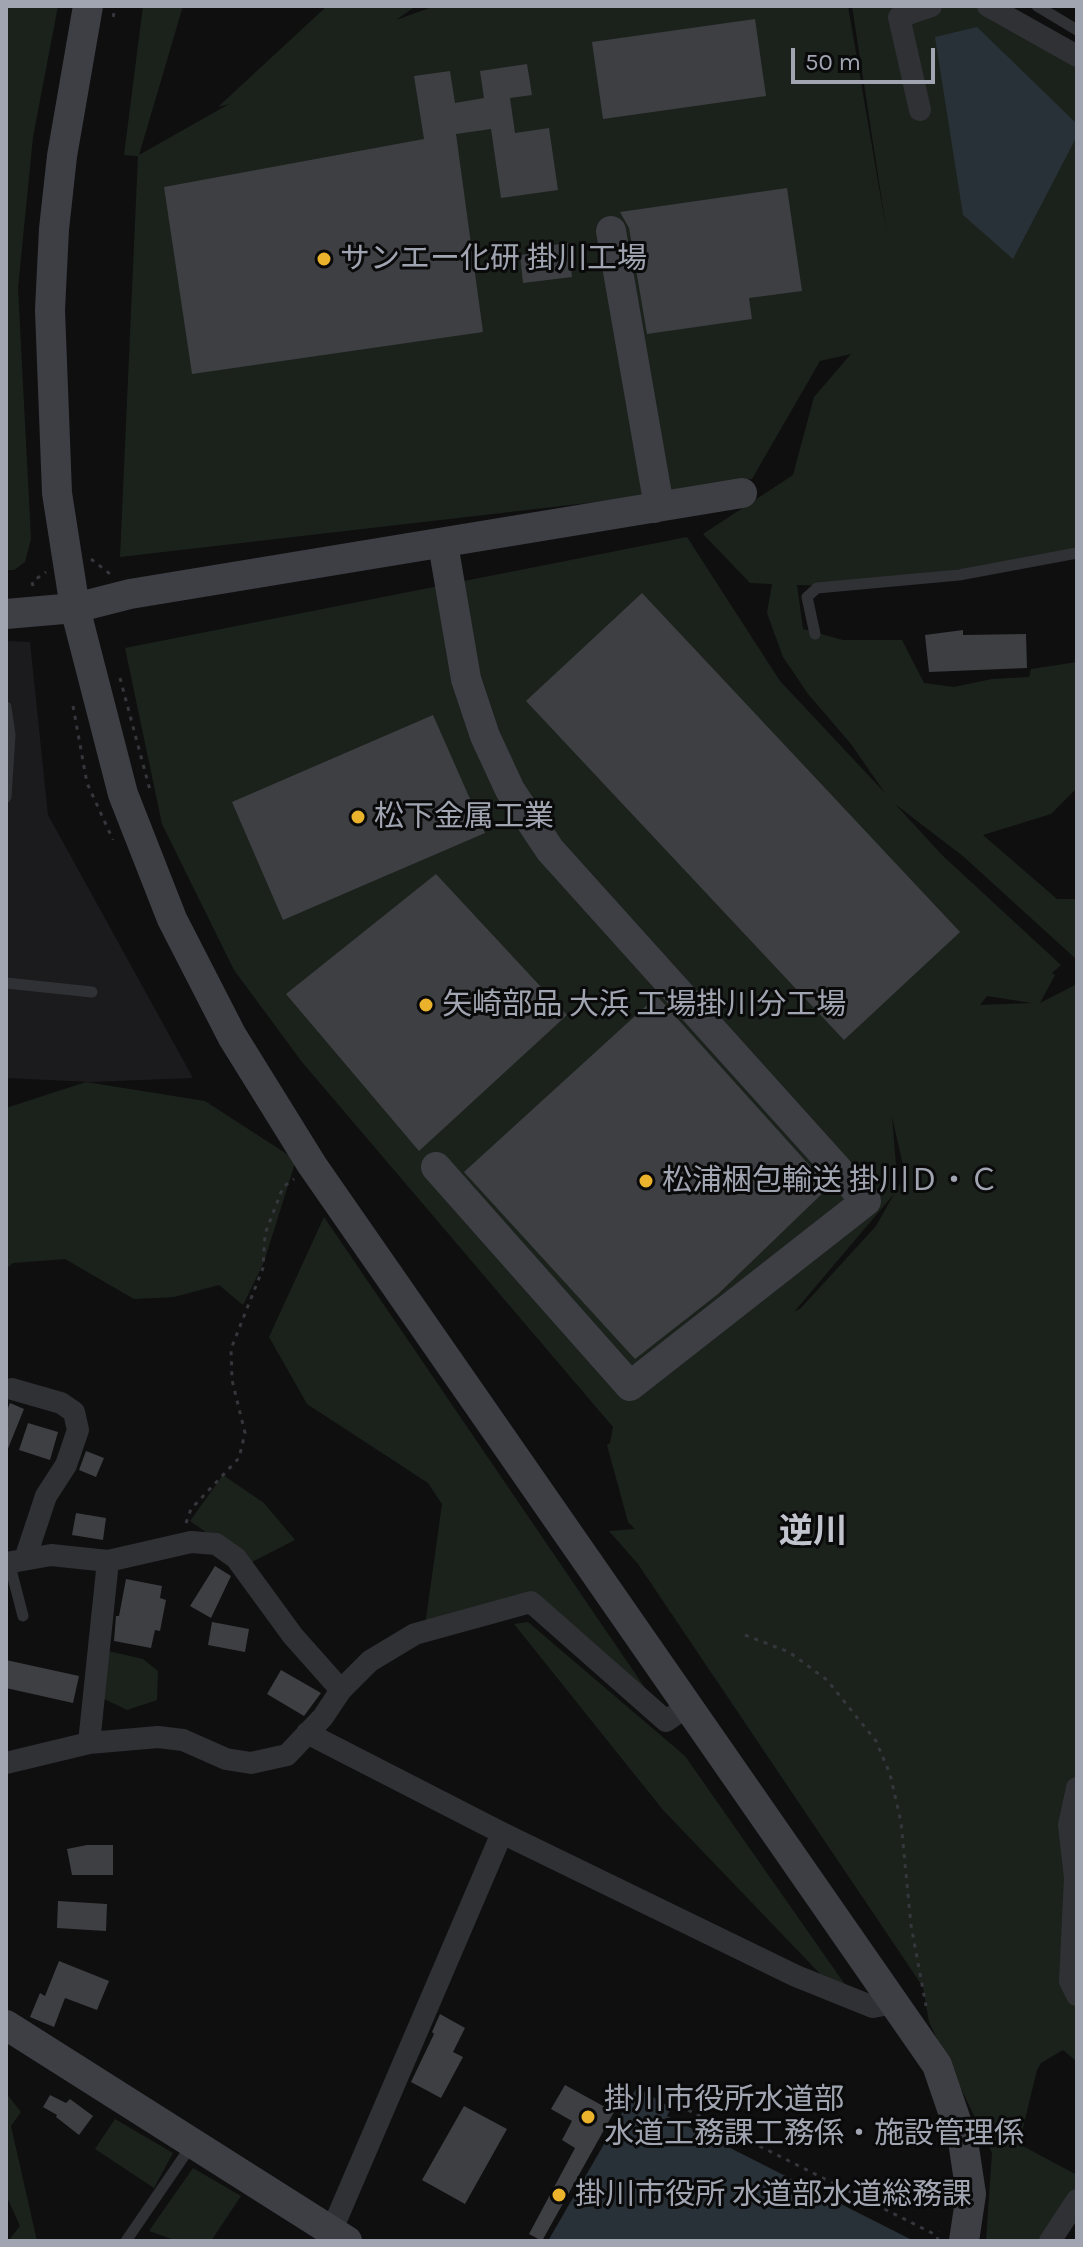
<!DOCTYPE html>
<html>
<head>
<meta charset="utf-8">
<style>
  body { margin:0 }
  #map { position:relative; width:1083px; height:2247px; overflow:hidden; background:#0f0f10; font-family:Karla,sans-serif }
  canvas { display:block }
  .frame { position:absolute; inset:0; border:8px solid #a0a5b1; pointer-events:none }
  .scale { position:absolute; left:791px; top:48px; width:144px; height:36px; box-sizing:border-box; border:4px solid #a0a5b1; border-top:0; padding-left:10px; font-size:24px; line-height:28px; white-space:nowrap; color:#a0a5b1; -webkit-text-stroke:6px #0a0a0b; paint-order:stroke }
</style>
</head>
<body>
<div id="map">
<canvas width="1083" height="2247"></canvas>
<div class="frame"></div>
<div class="scale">50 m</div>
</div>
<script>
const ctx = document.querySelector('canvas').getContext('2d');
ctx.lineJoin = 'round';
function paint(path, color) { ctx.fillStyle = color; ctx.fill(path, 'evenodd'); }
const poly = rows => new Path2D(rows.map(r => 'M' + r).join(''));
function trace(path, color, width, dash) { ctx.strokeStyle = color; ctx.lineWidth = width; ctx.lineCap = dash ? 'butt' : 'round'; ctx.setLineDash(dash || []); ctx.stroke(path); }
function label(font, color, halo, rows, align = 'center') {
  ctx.font = font + ' Karla,"Noto Sans JP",sans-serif'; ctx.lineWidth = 6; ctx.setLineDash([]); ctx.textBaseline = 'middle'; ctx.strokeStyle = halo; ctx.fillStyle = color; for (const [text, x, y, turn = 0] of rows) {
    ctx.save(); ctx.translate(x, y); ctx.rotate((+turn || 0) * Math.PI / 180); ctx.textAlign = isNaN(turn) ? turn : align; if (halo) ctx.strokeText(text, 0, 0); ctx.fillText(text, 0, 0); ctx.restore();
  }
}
const built = poly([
  [6,641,30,642,48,815,193,1078,91,1082,6,1078]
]);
const green = poly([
  [6,6,58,6,33,137,18,288,31,539,25,562,14,570,6,570],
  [143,6,183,6,139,155,229,104,218,107,327,6,416,6,396,20,435,6,848,6,887,234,852,6,981,6,1077,62,1077,553,842,586,797,585,803,629,843,640,902,640,924,683,954,687,992,679,1029,677,1031,669,1077,662,1077,788,1051,814,983,835,1057,899,1077,899,1077,960,964,857,895,804,943,856,1061,965,1052,973,1055,975,1040,1003,1077,984,1077,2062,1063,2050,1041,2063,1037,2070,1019,2144,1077,2175,1077,2187,1043,2241,986,2241,992,2153,929,2022,923,1987,638,1564,609,1531,635,1529,628,1522,607,1445,610,1443,613,1427,302,1062,234,970,162,824,125,648,687,537,780,681,885,793,851,744,808,694,783,657,767,613,772,584,750,583,703,534,793,475,814,397,851,354,820,361,752,479,657,495,120,557,138,156,124,155],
  [987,996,1032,1003,980,1005],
  [892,1117,905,1174,898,1188],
  [894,1194,876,1226,801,1308,794,1312],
  [86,1082,205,1101,296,1160,264,1262,243,1305,219,1285,174,1297,134,1299,65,1259,13,1263,6,1269,6,1108],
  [324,1217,658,1707,530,1597,425,1626,442,1504,428,1483,307,1404,269,1337],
  [223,1475,264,1503,295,1540,250,1563,190,1521],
  [528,1622,685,1756,851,1993,825,1979,663,1810,514,1624],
  [108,1651,143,1659,158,1671,157,1700,127,1710,98,1696],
  [6,2093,21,2112,11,2126,37,2241,8,2241,20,2226,6,2195],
  [115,2119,173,2153,154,2188,95,2149],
  [193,2168,241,2196,211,2241,177,2241,149,2231]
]);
const water = poly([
  [977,27,1077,124,1077,136,1013,259,963,215,935,37],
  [637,2087,671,2108,667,2116,914,2241,548,2241]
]);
const building = poly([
  [755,19,766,96,603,119,592,42],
  [527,64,532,95,510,98,515,133,549,128,558,190,501,198,491,129,456,134,483,332,192,374,164,187,424,139,414,76,450,71,455,103,484,98,480,71],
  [787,188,802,291,749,298,752,319,647,334,629,228,620,212],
  [568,243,572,277,523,283,520,255,546,252,545,246],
  [642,593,960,932,844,1040,526,701],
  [963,630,963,635,1026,634,1027,668,929,672,925,635],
  [433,715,485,833,283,920,232,802],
  [436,874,567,1015,419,1151,286,994],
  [657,996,829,1187,718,1294,635,1359,464,1172],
  [10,1403,24,1409,7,1451,6,1413],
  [28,1423,58,1432,50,1460,19,1450],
  [86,1451,104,1458,96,1477,79,1470],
  [76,1513,106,1518,103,1540,72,1535],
  [215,1566,231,1576,211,1618,190,1606],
  [126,1579,162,1586,160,1598,166,1600,160,1631,155,1630,151,1648,114,1641,116,1616,119,1616],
  [212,1622,249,1629,245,1652,208,1645],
  [6,1660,79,1676,73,1703,6,1688],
  [281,1670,321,1693,304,1716,267,1694],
  [87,1845,113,1845,113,1875,72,1875,67,1849],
  [58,1901,107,1904,106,1931,57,1928],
  [59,1961,109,1981,97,2010,65,1998,54,2027,30,2017,40,1993,45,1996],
  [440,2014,465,2028,453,2052,463,2057,441,2098,411,2082,434,2034,432,2032],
  [565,2085,614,2112,542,2241,529,2234,575,2148,562,2140,572,2121,551,2109],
  [50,2095,66,2103,70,2099,93,2116,79,2135,56,2117,57,2115,43,2107],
  [464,2106,507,2129,465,2204,422,2180]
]);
const path = poly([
  [113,17,116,6],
  [91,559,110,574],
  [33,586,32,582,46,572],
  [120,678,151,794],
  [73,706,87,783,113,840],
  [186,1523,191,1509,239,1458,245,1433,232,1380,231,1349,263,1268,265,1234,283,1187,294,1179],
  [745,1635,789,1652,827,1680,876,1741,890,1774,901,1822,911,1925,926,2006],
  [688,2110,938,2236],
  [937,2241,939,2231]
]);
const lane = poly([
  [1037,6,1077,30],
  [815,634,807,597,817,588,959,575,1077,553],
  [6,707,10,735,6,797],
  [6,983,92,992],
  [9,1562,23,1616],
  [126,2241,191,2146]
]);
const street = poly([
  [988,6,1077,56],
  [920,110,899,17,931,6],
  [12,1389,61,1403,74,1412,78,1430,66,1465,46,1496,25,1559],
  [6,1563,51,1555,108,1561,191,1542,216,1544,236,1558,293,1636,341,1690],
  [307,1733,502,1833,796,1976,873,2007,894,2003],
  [89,1743,108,1561],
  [6,1763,89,1743,158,1737,183,1740,226,1759,251,1763,287,1755,323,1717,341,1690,370,1661,415,1634,531,1602,666,1721,688,1706],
  [1077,1788,1069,1825,1075,1878,1070,1981,1077,1995],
  [331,2232,502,1833],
  [1050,2241,1077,2200]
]);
const secondary = poly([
  [88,6,62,156,54,229,50,310,57,493,75,608,123,794,172,919,232,1036,312,1165,937,2065,963,2141,971,2194,964,2241],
  [611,231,657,495,655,508],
  [6,614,75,608,130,594,742,493],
  [436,1167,630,1386,866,1201,550,850,510,790,485,736,466,679,443,544],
  [6,2025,347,2241]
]);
const markers = [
  [324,259,8,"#ebb22b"],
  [358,817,8,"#ebb22b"],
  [426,1005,8,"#ebb22b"],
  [646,1181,8,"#ebb22b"],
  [588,2117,8,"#ebb22b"],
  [559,2195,8,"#ebb22b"]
];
const poiNames = [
  ["サンエー化研 掛川工場",340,259],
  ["松下金属工業",374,817],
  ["矢崎部品 大浜 工場掛川分工場",442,1005],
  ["松浦梱包輸送 掛川Ｄ・Ｃ",662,1181],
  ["掛川市役所水道部",604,2100],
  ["水道工務課工務係・施設管理係",604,2134],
  ["掛川市役所 水道部水道総務課",575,2195]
];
const quarterNames = [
  ["逆川",813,1532]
];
paint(built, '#1b1b1d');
paint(green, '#1b221c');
paint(water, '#293138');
paint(building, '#3e3f43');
trace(path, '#36373c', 3, [4, 6]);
trace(lane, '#303135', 11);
trace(street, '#303135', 22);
trace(secondary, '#3e3f45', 30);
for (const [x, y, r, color] of markers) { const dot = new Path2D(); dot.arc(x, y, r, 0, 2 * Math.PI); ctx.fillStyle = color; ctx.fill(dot); trace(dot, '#0a0a0b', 3); }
label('30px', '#a0a5b1', '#0a0a0b', poiNames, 'left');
label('bold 34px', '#c1c4cd', '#0a0a0b', quarterNames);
</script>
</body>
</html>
